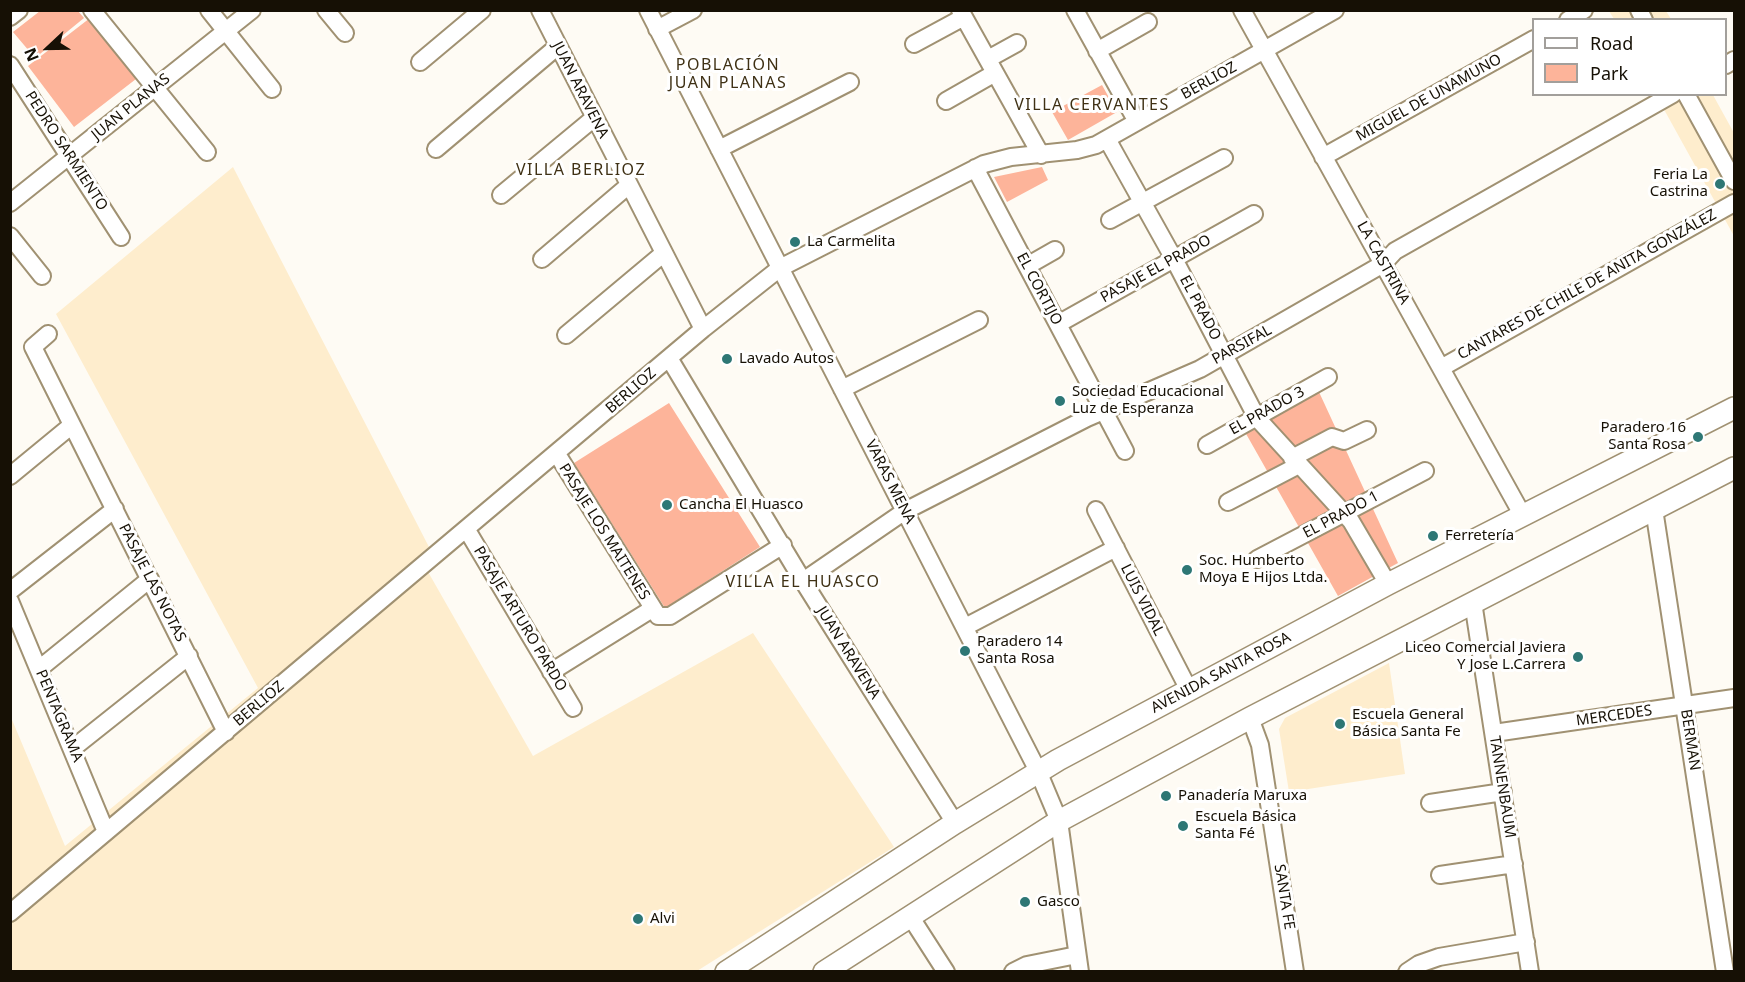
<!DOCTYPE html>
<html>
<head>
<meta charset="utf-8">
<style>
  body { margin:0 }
  #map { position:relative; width:1745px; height:982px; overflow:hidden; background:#fefbf4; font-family:"Noto Sans",sans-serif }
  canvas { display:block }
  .frame { position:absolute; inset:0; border:12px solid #161005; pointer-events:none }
  .legend { position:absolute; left:1532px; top:18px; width:195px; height:78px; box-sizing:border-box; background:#fff; border:2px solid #a29f9b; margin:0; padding:8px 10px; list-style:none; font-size:18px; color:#161005 }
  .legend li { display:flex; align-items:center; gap:12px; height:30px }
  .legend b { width:30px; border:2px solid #a29f9b }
  .north { position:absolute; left:18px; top:18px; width:60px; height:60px; -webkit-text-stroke:4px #fff; paint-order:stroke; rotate:248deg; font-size:16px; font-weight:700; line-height:24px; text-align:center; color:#161005 }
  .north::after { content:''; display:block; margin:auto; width:21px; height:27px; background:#161005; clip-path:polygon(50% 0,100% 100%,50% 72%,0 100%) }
</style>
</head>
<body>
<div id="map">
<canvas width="1745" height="982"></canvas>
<div class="frame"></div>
<ul class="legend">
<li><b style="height:8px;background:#fff"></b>Road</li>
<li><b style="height:16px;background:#fdb49a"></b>Park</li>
</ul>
<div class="north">N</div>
</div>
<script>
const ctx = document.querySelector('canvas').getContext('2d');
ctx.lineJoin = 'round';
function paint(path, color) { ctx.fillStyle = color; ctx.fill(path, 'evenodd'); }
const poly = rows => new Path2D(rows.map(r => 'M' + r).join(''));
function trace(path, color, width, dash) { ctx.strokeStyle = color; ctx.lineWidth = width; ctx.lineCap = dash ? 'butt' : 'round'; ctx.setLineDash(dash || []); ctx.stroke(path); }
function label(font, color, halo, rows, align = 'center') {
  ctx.font = font + ' "Noto Sans",sans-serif'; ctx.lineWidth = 6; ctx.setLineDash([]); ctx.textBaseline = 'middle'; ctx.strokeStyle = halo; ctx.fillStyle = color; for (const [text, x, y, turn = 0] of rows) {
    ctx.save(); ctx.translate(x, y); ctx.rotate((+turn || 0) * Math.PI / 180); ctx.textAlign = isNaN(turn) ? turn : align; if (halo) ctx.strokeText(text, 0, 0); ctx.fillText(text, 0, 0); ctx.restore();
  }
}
const built = poly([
  [1609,11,1666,11,1671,19,1614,19],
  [1656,95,1713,95,1734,133,1734,236],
  [233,167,429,547,419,556,533,756,753,633,894,847,697,971,11,971,10,715,65,846,258,688,56,314],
  [1389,663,1405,774,1289,792,1279,729,1285,718]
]);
const green = poly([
  [40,11,78,11,84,18,35,58,13,32],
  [90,18,136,79,74,127,28,66],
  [1102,85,1117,112,1068,140,1052,112],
  [1042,167,1048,180,1007,202,994,177],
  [1319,392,1398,563,1385,570,1266,420],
  [669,403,760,547,665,608,574,463],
  [1257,426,1347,524,1376,575,1338,596,1245,432]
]);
const minor = poly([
  [92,10,207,152],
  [209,10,272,89],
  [326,10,345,33],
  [540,10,703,329],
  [648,10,1038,771,1059,821,1080,972],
  [960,10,1041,155],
  [1075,10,1137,122],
  [1242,10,1523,516],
  [1639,10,1644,20],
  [10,17,19,10],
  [1568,20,1584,10],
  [657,29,693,10],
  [914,44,964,17],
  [1097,51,1148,22],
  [988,59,1017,43],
  [420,62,482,10],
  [10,65,121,237],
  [1726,65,1734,60],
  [1686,94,1734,181],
  [946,101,995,73],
  [1107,139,1174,259,1257,418,1351,521,1388,584],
  [436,149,558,46],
  [719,149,850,82],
  [1323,157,1534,39],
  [975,168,1125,451],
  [501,195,594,118],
  [10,203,252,10],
  [1110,220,1224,158],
  [10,236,42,276],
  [542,259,629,185],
  [1027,266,1055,250],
  [1058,324,1254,214],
  [48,334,33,347,226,732],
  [566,335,664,253],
  [669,358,803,581,955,823],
  [1441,368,1734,203],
  [842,389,979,320],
  [1207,445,1328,377],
  [557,454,658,616,670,616,783,545],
  [1292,458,1332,437,1344,441,1367,430],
  [10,476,72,425],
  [1228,502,1299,465],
  [1654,509,1725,972],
  [1096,510,1189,690],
  [467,530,573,708],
  [1257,559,1425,471],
  [803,581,905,511,1087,418,1200,369,1383,264,1395,251,1673,94],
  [10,591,115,509],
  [10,601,106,832],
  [1473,602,1530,972],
  [965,627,1116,548],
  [39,669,150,579],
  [551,672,652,609],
  [1250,718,1260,745,1295,972],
  [1494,733,1734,698],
  [72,749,189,656],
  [1430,803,1503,792],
  [1440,875,1514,864],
  [10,913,703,329,780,268,984,164,1011,157,1077,150,1096,145,1335,10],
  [910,916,946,972],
  [1013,972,1027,965,1077,955],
  [1407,972,1419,964,1439,957,1526,942]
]);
const major = poly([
  [726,972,955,823,1058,760,1388,584,1734,408],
  [824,972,1059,821,1250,718,1734,468]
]);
const markers = [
  [1720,184,6,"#2e7775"],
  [795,242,6,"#2e7775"],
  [727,359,6,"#2e7775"],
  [1060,401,6,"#2e7775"],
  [1698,437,6,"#2e7775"],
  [667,505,6,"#2e7775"],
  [1433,536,6,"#2e7775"],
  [1187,570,6,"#2e7775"],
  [965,651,6,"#2e7775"],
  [1578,657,6,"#2e7775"],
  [1340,724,6,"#2e7775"],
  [1166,796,6,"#2e7775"],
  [1183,826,6,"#2e7775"],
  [1025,902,6,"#2e7775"],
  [638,919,6,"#2e7775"]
];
const streetNames = [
  ["BERLIOZ",1209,81,-29],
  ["JUAN ARAVENA",580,90,63],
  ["MIGUEL DE UNAMUNO",1429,98,-29],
  ["JUAN PLANAS",131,107,-39],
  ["PEDRO SARMIENTO",66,151,57],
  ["LA CASTRINA",1383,263,61],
  ["PASAJE EL PRADO",1156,269,-29],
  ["CANTARES DE CHILE DE ANITA GONZÁLEZ",1587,285,-29],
  ["EL CORTIJO",1039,289,62],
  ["EL PRADO",1200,308,62],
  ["PARSIFAL",1242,345,-29],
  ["BERLIOZ",631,391,-41],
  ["EL PRADO 3",1267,411,-29],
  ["VARAS MENA",890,482,63],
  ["EL PRADO 1",1341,515,-28],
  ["PASAJE LOS MAITENES",604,532,58],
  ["PASAJE LAS NOTAS",152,583,63],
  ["LUIS VIDAL",1142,600,63],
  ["PASAJE ARTURO PARDO",520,619,59],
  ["JUAN ARAVENA",848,653,58],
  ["AVENIDA SANTA ROSA",1221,673,-28],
  ["BERLIOZ",259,704,-40],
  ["PENTAGRAMA",59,716,67],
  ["MERCEDES",1614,716,-8],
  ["BERMAN",1690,740,81],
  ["TANNENBAUM",1502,787,81],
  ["SANTA FE",1284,897,81]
];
const poiNames = [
  ["Feria La",1708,175,"right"],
  ["Castrina",1708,192,"right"],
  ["La Carmelita",807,242],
  ["Lavado Autos",739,359],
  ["Sociedad Educacional",1072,392],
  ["Luz de Esperanza",1072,409],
  ["Paradero 16",1686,428,"right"],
  ["Santa Rosa",1686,445,"right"],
  ["Cancha El Huasco",679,505],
  ["Ferretería",1445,536],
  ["Soc. Humberto",1199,561],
  ["Moya E Hijos Ltda.",1199,578],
  ["Paradero 14",977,642],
  ["Santa Rosa",977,659],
  ["Liceo Comercial Javiera",1566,648,"right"],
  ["Y Jose L.Carrera",1566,665,"right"],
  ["Escuela General",1352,715],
  ["Básica Santa Fe",1352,732],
  ["Panadería Maruxa",1178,796],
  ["Escuela Básica",1195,817],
  ["Santa Fé",1195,834],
  ["Gasco",1037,902],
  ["Alvi",650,919]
];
const neighbourhoodNames = [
  ["POBLACIÓN",728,65],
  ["JUAN PLANAS",728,83],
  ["VILLA CERVANTES",1092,105],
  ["VILLA BERLIOZ",581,170],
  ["VILLA EL HUASCO",803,582]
];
paint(built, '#feedcd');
paint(green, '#fdb49a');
trace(minor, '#a09172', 20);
trace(major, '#a09172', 24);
trace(minor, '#fff', 16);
trace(major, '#fff', 21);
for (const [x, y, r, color] of markers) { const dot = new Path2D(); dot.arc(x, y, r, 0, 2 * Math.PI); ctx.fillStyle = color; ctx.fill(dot); trace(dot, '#fff', 2); }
label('15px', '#161005', '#fff', streetNames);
label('15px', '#161005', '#fff', poiNames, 'left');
ctx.letterSpacing = '1.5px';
label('16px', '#3f3115', '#fff', neighbourhoodNames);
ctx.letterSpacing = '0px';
</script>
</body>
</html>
